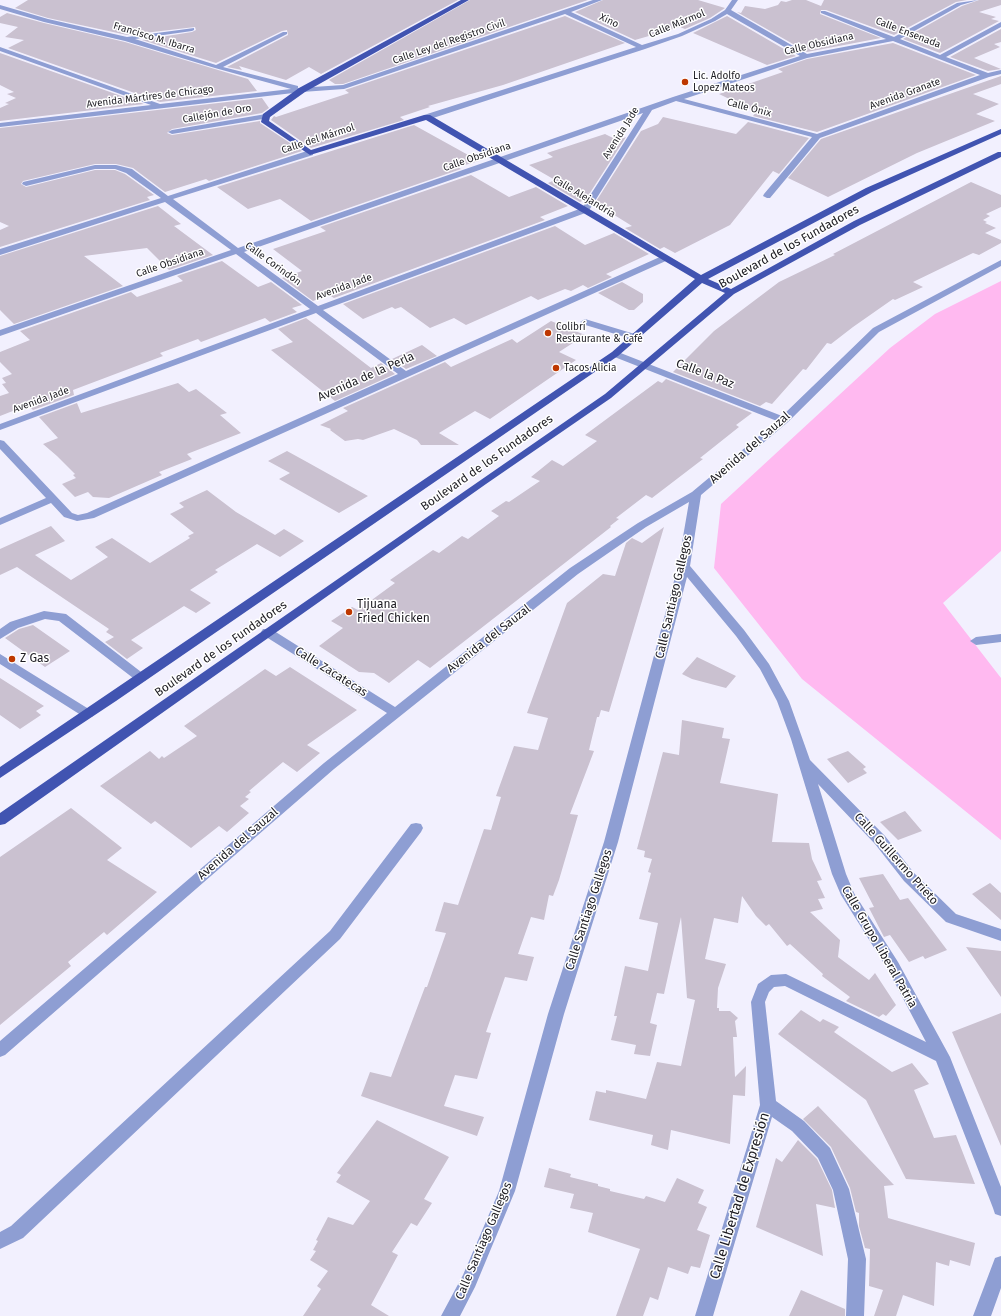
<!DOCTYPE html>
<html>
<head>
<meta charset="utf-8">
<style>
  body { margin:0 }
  canvas { display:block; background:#f2f0fe }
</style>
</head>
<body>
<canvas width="1001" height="1316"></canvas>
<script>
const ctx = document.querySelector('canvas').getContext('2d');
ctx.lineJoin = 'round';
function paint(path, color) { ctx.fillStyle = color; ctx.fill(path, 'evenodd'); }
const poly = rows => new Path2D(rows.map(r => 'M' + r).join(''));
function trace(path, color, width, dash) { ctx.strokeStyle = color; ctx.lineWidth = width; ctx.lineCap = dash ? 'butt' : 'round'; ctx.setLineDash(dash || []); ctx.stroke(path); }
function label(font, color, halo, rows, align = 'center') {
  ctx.font = font + ' "Fira Sans",sans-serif'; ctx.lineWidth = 3; ctx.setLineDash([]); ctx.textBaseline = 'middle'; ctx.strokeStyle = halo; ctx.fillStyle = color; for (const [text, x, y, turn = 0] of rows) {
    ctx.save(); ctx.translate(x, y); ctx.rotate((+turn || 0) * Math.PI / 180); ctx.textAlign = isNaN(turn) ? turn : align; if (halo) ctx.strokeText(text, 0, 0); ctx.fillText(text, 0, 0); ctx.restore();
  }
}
const green = poly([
  [1001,281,1001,551,943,603,1001,678,1001,840,802,679,714,568,721,504,890,348,935,314]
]);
const building = poly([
  [28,0,458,0,321,74,309,67,286,80,239,66,242,70,227,67,288,35,287,30,282,31,216,63,142,40,192,32,196,30,195,27,127,35,48,18,15,8],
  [470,0,588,0,343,84,335,84,329,80],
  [603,0,698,0,725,8,710,18,685,29,680,27,635,40,575,12],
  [792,0,806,0,821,6,824,0,967,0,956,2,894,35,826,10,821,10,820,14,881,38,807,52,737,12,741,13,745,6,765,9,778,5,781,1,786,2],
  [979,0,1001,0,1001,5,979,12,996,17,991,19,999,21,940,53,903,39,962,6],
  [7,13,44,23,125,42,248,79,257,91,160,102,8,48,24,40,5,37,18,27,0,23,0,17],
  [565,16,625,43,503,85,428,106,430,107,400,117,404,120,311,148,271,120,274,116,276,117,349,93,345,90],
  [727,16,796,56,767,65,693,33],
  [1001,29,1001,42,994,44,1000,47,974,58,1001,69,988,71,950,57],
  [893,43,976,75,817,132,753,116,756,112,719,94,783,72,778,69,807,59],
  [0,53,144,104,0,121,0,108,9,104,5,103,16,98,7,94,14,92,0,85],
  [1001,76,1001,84,973,94,999,104,976,114,995,121,917,153,828,197,788,178,821,139],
  [262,98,269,108,262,113,172,129,167,133,172,135,260,121,260,123,302,151,209,181,206,179,165,192,133,168,116,164,95,164,23,181,21,184,26,187,95,170,115,170,125,174,154,195,147,197,150,200,0,247,0,230,9,226,0,222,0,128],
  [663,117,736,134,748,122,809,138,779,174,773,171,730,225,675,253,664,247,660,249,625,228,632,226,595,203,641,131,658,124],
  [414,125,479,161,458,167,461,169,311,221,280,199,248,209,217,187],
  [605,134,617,140,626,137,586,199,580,202,548,183,555,180,529,165,553,157,547,153],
  [471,175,509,197,536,187,568,206,540,217,545,220,334,298,329,295,313,301,282,278,302,271,273,249,326,231,320,227],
  [971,182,1001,195,1001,207,986,214,990,216,983,220,987,222,985,223,996,228,985,233,1001,240,1001,243,979,255,973,253,913,282,923,287,895,300,893,299,853,327,831,344,827,343,806,370,803,369,772,404,766,402,760,406,673,372,714,331,779,282,835,255,833,254],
  [158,206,181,224,174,226,213,255,169,270,147,248,84,256,123,286,14,324,0,310,0,256],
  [555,226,585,245,614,233,649,254,606,274,612,277,588,288,583,285,571,291,565,289,538,300,531,296,466,325,454,318,430,328,401,307,395,309,392,307,363,319,343,304],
  [222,261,258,287,271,282,302,305,292,308,297,312,270,322,265,318,201,342,198,339,160,353,163,356,73,390,74,395,33,410,28,405,0,416,0,396,9,393,2,384,6,383,2,378,12,374,0,362,0,352,30,340,20,331,131,292,137,297,183,281,177,276],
  [622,282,643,294,643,302,634,310,629,310,598,293],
  [306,318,371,368,381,363,395,374,335,401,271,350,293,342,278,329],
  [551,321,585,335,559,352,576,360,490,419,475,411,439,433,459,445,421,445,417,440,394,429,363,440,358,439,345,441,330,430,331,429,320,425,348,411,343,408,445,362,451,367,512,339,517,343],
  [422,345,437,356,406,369,392,359],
  [666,379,752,413,736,425,739,427,700,458,703,459,652,498,646,495,616,518,619,519,610,526,611,527,430,668,418,660,389,683,374,673,359,672,319,646,343,628,331,621,352,607,358,610,395,583,390,580,433,550,439,553,462,536,468,539,499,516,491,511,506,501,509,502,540,481,531,477,552,460,563,466,597,441,585,435,658,381,662,383],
  [178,383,189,392,196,389,227,413,220,415,241,433,187,454,192,459,159,472,162,475,109,498,93,497,88,492,75,497,62,484,76,478,73,475,75,474,57,456,43,444,58,438,39,417,77,403,81,413],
  [287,451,307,462,368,496,339,513,279,479,290,473,268,461],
  [207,490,236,512,275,535,284,529,304,541,280,557,257,544,215,570,218,572,190,590,211,603,196,613,184,606,131,640,143,648,127,659,105,642,114,637,106,632,109,629,17,567,0,575,0,549,51,526,65,541,35,555,71,580,108,557,95,547,112,538,150,563,190,538,188,536,194,533,170,514,184,507,179,503],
  [664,527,609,712,601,710,599,717,597,717,589,750,594,751,570,814,578,815,559,880,553,896,549,895,544,920,531,917,518,954,534,957,527,981,505,977,486,1032,491,1033,477,1079,455,1075,444,1106,484,1117,477,1136,361,1096,370,1072,391,1077,425,987,427,987,446,933,435,931,444,902,458,905,484,829,491,830,501,797,496,796,514,746,538,750,548,718,527,713,567,603,603,574,615,576,626,543,632,538,642,543],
  [33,625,70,651,45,667,5,638,19,629],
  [697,657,736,676,726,688,692,679,682,674],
  [290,667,357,710,307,745,320,753,297,772,283,762,249,791,251,792,245,797,249,799,240,806,249,813,227,832,219,826,191,848,155,821,151,824,100,786,150,751,159,759,162,756,164,758,197,736,184,726,265,669,276,676],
  [0,678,44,706,36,711,41,715,20,729,0,715],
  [682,720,724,728,722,738,730,739,720,783,778,794,772,842,809,843,812,859,822,880,817,881,825,898,818,899,823,909,810,912,840,940,838,957,869,980,875,973,896,1005,886,1016,883,1014,879,1017,846,1001,850,997,822,976,823,974,790,944,787,946,769,924,766,926,756,916,742,896,738,923,714,918,705,959,726,964,718,988,717,1008,719,1008,719,1011,730,1011,738,1018,735,1021,737,1037,733,1037,735,1077,746,1066,745,1096,733,1095,730,1144,671,1130,668,1150,651,1145,653,1135,589,1120,596,1091,606,1093,606,1090,646,1099,657,1062,681,1066,695,1000,687,998,681,917,664,994,657,993,650,1023,657,1025,650,1056,634,1054,636,1045,611,1040,617,1016,614,1016,625,966,648,971,658,923,639,919,651,873,648,872,652,859,644,857,645,851,637,849,663,752,679,755],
  [848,751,866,767,863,769,867,773,848,783,827,759],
  [71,808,122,848,107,860,157,892,107,935,104,932,68,962,71,966,0,1025,0,857],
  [905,811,922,831,898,840,880,822],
  [883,874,900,900,908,898,947,950,925,959,923,956,909,962,890,935,884,937,869,908,874,907,859,878],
  [990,883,1001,893,1001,920,972,894],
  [966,947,1001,951,1001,997],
  [801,1010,820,1022,823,1019,839,1027,834,1032,892,1072,912,1063,929,1084,914,1090,934,1138,956,1135,975,1184,906,1179,866,1100,778,1034],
  [1001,1013,1001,1146,952,1032],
  [818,1106,894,1185,884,1186,888,1218,975,1243,970,1266,950,1260,949,1266,936,1262,934,1306,903,1295,896,1316,874,1316,883,1290,869,1286,870,1249,865,1248,859,1226,859,1213,856,1212,850,1188,831,1147,803,1119],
  [377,1120,449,1157,424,1199,432,1203,417,1226,411,1223,392,1252,398,1255,371,1305,389,1316,303,1316,321,1289,317,1286,328,1271,310,1260,316,1251,313,1250,318,1241,316,1240,328,1217,353,1225,370,1201,336,1182,341,1175,337,1173],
  [798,1140,817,1159,832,1190,835,1208,816,1204,823,1256,756,1227,776,1158,782,1162],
  [549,1168,571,1174,570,1177,598,1184,598,1186,610,1189,610,1191,644,1199,646,1196,665,1202,677,1178,704,1190,698,1203,707,1207,697,1230,710,1235,700,1268,691,1266,688,1274,668,1267,658,1300,650,1297,643,1316,616,1316,640,1249,588,1232,593,1213,570,1208,574,1194,544,1187],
  [801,1290,845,1309,845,1316,789,1316]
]);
const minor = poly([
  [593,0,602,0,571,12,642,45,678,34,711,19,725,10,732,0,738,0,731,10,807,54,886,39,821,13,821,11,825,11,894,37,957,3,978,0,961,5,900,39,940,55,1001,22,1001,27,946,57,988,73,1001,70,1001,74,989,77,820,138,770,198,767,198,763,196,764,194,812,137,676,101,652,110,588,212,323,310,406,371,662,256,668,256,668,260,94,518,77,521,64,517,51,503,0,525,0,518,46,498,0,449,0,440,4,441,72,513,78,515,87,513,398,374,316,313,0,430,0,424,310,309,236,254,0,336,0,330,231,250,165,202,0,255,0,249,161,198,126,173,115,169,95,169,26,186,22,184,23,182,95,165,116,165,132,169,168,196,307,151,313,151,313,155,173,199,238,248,673,97,800,56,727,14,715,21,682,36,645,49,430,119,424,119,424,115,636,47,565,14,344,89,302,92,0,127,0,123,151,105,0,51,0,47,160,104,291,89,215,68,125,41,44,22,0,9,0,5,48,19,127,37,194,28,194,30,192,31,135,39,216,65,283,32,287,32,287,34,223,67,298,86,298,88,343,85,593,0],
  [893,41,980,75,817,134,684,99,807,58,893,41],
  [643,113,582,208,318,306,244,252,643,113],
  [266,114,269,114,269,118,172,134,168,132,172,130,266,114],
  [1001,260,1001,266,879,332,788,422,701,495,690,566,744,630,769,664,789,701,810,760,885,836,914,873,956,914,1001,929,1001,941,946,922,904,881,875,844,818,784,846,874,854,893,898,962,950,1057,1001,1187,1001,1216,995,1214,993,1208,936,1061,785,986,774,987,769,992,765,1002,776,1101,804,1121,830,1148,849,1189,866,1259,864,1316,846,1316,848,1259,833,1190,818,1158,792,1131,772,1117,713,1316,695,1316,760,1105,751,1002,758,984,771,975,786,974,926,1042,888,970,841,895,832,874,791,739,777,701,760,669,736,636,687,577,618,842,564,1014,515,1191,475,1287,460,1316,441,1316,463,1275,499,1191,548,1014,604,842,678,566,689,502,646,527,578,574,334,769,5,1055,0,1057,0,1041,324,763,387,713,263,635,261,632,263,629,271,629,395,707,570,568,638,523,692,492,777,421,612,356,612,352,618,352,782,416,873,328,1001,260],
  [585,319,638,335,640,337,635,340,582,324,580,322,585,319],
  [44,611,66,614,145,675,147,678,145,681,137,681,59,621,45,619,18,628,0,639,0,629,10,622,44,611],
  [1001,634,1001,642,976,645,970,641,976,637,1001,634],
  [0,654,92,711,94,714,92,717,84,717,0,664,0,654],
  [416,823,421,824,423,828,421,832,340,939,23,1238,0,1249,0,1232,11,1226,330,931,411,824,416,823],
  [1001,1256,1001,1288,991,1316,973,1316,995,1258,1001,1256]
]);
const major = poly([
  [461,0,469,0,305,92,270,117,269,121,311,150,424,115,430,115,701,275,866,188,1001,129,1001,134,872,192,708,279,731,289,854,221,998,152,1001,152,1001,157,860,225,734,294,611,398,486,484,5,824,0,825,0,813,605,394,725,293,702,283,618,356,116,701,0,778,0,767,612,352,695,279,426,120,310,155,261,122,263,114,299,88,461,0]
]);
const markers = [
  [685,82,4,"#be3700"],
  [548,333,4,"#be3700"],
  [556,368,4,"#be3700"],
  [349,612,4,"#be3700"],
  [12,659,4,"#be3700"]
];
const farStreetnames = [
  ["Xino",609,21,25],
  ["Calle Mármol",677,24,-22],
  ["Calle Ensenada",908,33,21],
  ["Francisco M. Ibarra",154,38,17],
  ["Calle Ley del Registro Civil",449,42,-19],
  ["Calle Obsidiana",819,44,-13],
  ["Avenida Granate",905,94,-20],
  ["Avenida Mártires de Chicago",150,97,-7],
  ["Calle Ónix",749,108,15],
  ["Callejón de Oro",217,114,-10],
  ["Avenida Jade",621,133,-58],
  ["Calle del Mármol",318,139,-18],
  ["Calle Obsidiana",477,157,-19],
  ["Calle Alejandría",584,197,31],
  ["Calle Obsidiana",170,263,-19],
  ["Calle Corindón",273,264,36],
  ["Avenida Jade",344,287,-20],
  ["Avenida Jade",41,400,-20]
];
const farPoinames = [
  ["Lic. Adolfo",693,76],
  ["Lopez Mateos",693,88],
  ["Colibrí",556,327],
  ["Restaurante & Café",556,339],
  ["Tacos Alicia",564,368]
];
const streetNames = [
  ["Boulevard de los Fundadores",789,247,-29],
  ["Calle la Paz",705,374,21],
  ["Avenida de la Perla",366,377,-24],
  ["Avenida del Sauzal",750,448,-41],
  ["Boulevard de los Fundadores",487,463,-35],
  ["Calle Santiago Gallegos",674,597,-77],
  ["Avenida del Sauzal",489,639,-38],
  ["Boulevard de los Fundadores",221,649,-35],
  ["Calle Zacatecas",331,672,32],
  ["Avenida del Sauzal",238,844,-41],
  ["Calle Guillermo Prieto",896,859,48],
  ["Calle Santiago Gallegos",589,910,-72],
  ["Calle Grupo Liberal Patria",879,947,60],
  ["Calle Santiago Gallegos",484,1241,-67]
];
const poiNames = [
  ["Tijuana",357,605],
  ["Fried Chicken",357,619],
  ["Z Gas",20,659]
];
const nearStreetnames = [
  ["Calle Libertad de Expresión",740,1196,-73]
];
paint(green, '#ffb9f0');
paint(building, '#cac1d0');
paint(minor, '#8e9ed3');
paint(major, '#4154b1');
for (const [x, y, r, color] of markers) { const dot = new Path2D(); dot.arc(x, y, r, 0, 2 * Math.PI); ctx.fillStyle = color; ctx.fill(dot); trace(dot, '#fff', 1.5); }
label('10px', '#1d1c22', '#fff', farStreetnames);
label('10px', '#1d1c22', '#fff', farPoinames, 'left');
label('12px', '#1d1c22', '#fff', streetNames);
label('12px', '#1d1c22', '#fff', poiNames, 'left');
label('14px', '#1d1c22', '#fff', nearStreetnames);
</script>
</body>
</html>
